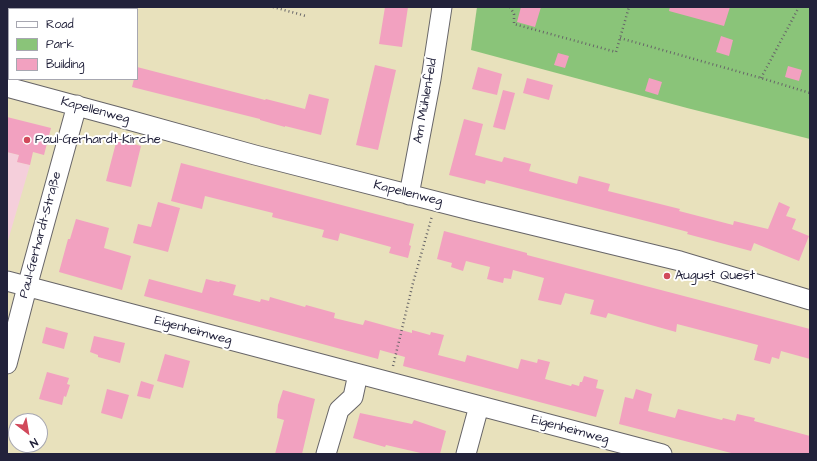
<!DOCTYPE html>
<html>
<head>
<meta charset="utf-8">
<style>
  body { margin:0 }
  #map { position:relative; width:817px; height:461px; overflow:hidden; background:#e8e1bc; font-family:"Architects Daughter",sans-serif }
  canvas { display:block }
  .frame { position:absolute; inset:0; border:8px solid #22223b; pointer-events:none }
  .legend { position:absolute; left:8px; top:8px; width:130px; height:72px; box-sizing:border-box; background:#fff; border:1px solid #a7a7b1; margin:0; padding:5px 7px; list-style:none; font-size:12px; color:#22223b }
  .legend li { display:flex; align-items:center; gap:8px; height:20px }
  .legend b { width:20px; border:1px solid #a7a7b1 }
  .north { position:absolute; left:8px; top:413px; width:40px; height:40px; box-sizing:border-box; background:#fff; border:1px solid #a7a7b1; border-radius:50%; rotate:149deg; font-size:11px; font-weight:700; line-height:16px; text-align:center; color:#22223b }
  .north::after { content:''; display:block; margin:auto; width:14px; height:18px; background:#d1495b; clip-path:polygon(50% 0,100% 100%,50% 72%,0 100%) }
</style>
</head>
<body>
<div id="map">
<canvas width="817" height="461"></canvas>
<div class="frame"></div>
<ul class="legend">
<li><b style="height:5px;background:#fff"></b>Road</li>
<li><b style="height:11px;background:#8ac479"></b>Park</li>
<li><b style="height:11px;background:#f2a1c0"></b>Building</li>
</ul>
<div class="north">N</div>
</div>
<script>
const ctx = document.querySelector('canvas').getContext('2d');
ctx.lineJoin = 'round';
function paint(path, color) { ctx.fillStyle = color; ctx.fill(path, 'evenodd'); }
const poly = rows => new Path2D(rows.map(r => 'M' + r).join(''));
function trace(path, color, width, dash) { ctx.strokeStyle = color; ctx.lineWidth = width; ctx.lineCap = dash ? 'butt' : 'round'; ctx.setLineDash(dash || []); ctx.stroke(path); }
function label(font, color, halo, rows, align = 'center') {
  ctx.font = font + ' "Architects Daughter",sans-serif'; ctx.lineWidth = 4; ctx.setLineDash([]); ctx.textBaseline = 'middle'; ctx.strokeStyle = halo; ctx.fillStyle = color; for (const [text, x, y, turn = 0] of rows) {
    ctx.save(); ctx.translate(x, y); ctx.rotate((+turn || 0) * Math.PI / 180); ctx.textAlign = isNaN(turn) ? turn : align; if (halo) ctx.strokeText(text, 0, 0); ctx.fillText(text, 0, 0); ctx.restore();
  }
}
const built = poly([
  [7,152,19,155,17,162,30,165,7,244]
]);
const green = poly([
  [477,7,810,7,810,139,687,108,471,50]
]);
const building = poly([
  [385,7,408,7,402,47,379,44],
  [521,7,541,7,535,27,517,22],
  [670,7,730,7,724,26,669,11],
  [721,36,733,40,729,56,716,52],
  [558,53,569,56,565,68,554,65],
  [375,65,396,70,378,150,356,145],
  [788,66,802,70,799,81,785,77],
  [137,67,265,100,266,99,305,109,309,94,329,99,321,135,285,126,285,127,260,120,260,119,132,87,134,79,137,79],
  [478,67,502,74,497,95,472,89],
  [527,78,553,85,549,100,523,93],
  [649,78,662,82,658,95,645,91],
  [503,90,515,93,505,130,493,127],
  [7,117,51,128,44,155,33,152,30,165,17,162,19,155,7,152],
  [464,119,483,124,475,155,502,162,504,157,531,164,529,171,577,184,579,176,610,184,608,191,680,209,679,211,733,225,734,221,768,229,779,202,790,207,786,216,796,219,792,229,809,236,799,261,754,243,751,251,687,234,688,232,654,223,525,190,486,180,485,184,449,175],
  [117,139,141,146,131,187,106,181],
  [181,163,414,224,409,245,411,246,408,258,389,253,391,247,340,233,338,241,322,237,324,230,272,217,273,213,205,196,202,209,171,201],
  [158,202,180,208,168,252,133,243,138,224,151,227],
  [76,219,109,228,104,248,131,256,122,290,59,272,68,239,70,239],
  [444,231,527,253,527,255,810,329,810,359,781,351,779,359,772,357,770,364,754,360,758,345,677,324,676,332,608,313,606,318,590,314,594,300,565,293,561,305,538,300,544,278,513,270,511,279,504,278,503,283,487,279,490,267,466,261,463,271,451,267,452,263,437,259],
  [149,279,202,293,206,279,219,282,220,281,236,285,233,295,260,302,261,299,269,301,270,297,305,307,306,305,335,313,334,318,363,325,365,320,412,333,412,330,430,335,431,332,444,335,438,355,465,362,467,355,518,369,521,359,537,363,538,359,550,362,545,379,571,386,572,384,579,386,580,382,582,382,584,376,598,380,596,388,604,390,596,417,403,366,405,357,380,350,378,359,144,296],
  [46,327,68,333,64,349,42,343],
  [94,336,125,343,120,363,98,357,98,355,90,352],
  [165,354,190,361,183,388,157,381],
  [47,372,69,378,67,384,70,385,66,397,64,396,62,405,39,399],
  [141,381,154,385,150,399,137,396],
  [107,389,129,395,122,419,101,413],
  [636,389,652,394,648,411,675,418,678,409,722,420,723,418,735,421,737,414,755,418,754,421,810,436,810,454,735,454,619,424,625,397,633,399],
  [283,390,315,399,302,454,275,454,284,420,277,418,278,405],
  [360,413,412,424,414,420,446,431,440,454,425,454,386,445,385,447,353,438]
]);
const path = poly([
  [273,7,306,16],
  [510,7,514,14,514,24,616,52,629,7],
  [620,38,761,78,810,93],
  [761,78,799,7],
  [393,366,413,283,432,216]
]);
const minor = poly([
  [7,87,118,117,255,155,474,211,680,261,810,300],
  [409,195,431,79,442,7],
  [7,281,662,454],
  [7,364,27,287,77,105],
  [326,454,339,410,353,397,358,374],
  [466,454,479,406]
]);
const markers = [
  [27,140,4,"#d1495b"],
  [667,276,4,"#d1495b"]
];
const streetNames = [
  ["Am Mühlenfeld",426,101,-80],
  ["Kapellenweg",95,111,15],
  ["Kapellenweg",408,194,14],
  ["Paul-Gerhardt-Straße",41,235,-75],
  ["Eigenheimweg",193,331,15],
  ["Eigenheimweg",570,430,15]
];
const poiNames = [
  ["Paul-Gerhardt-Kirche",35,140],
  ["August Quest",675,276]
];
paint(built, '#f5cfdb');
paint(green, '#8ac479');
paint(building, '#f2a1c0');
trace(minor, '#676568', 21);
trace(path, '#676568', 2.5, [1, 3]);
trace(minor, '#fff', 19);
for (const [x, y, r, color] of markers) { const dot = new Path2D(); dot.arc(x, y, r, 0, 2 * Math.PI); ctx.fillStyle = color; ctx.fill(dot); trace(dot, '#fff', 1.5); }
label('13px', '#22223b', '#fff', streetNames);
label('13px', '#22223b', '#fff', poiNames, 'left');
</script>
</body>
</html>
